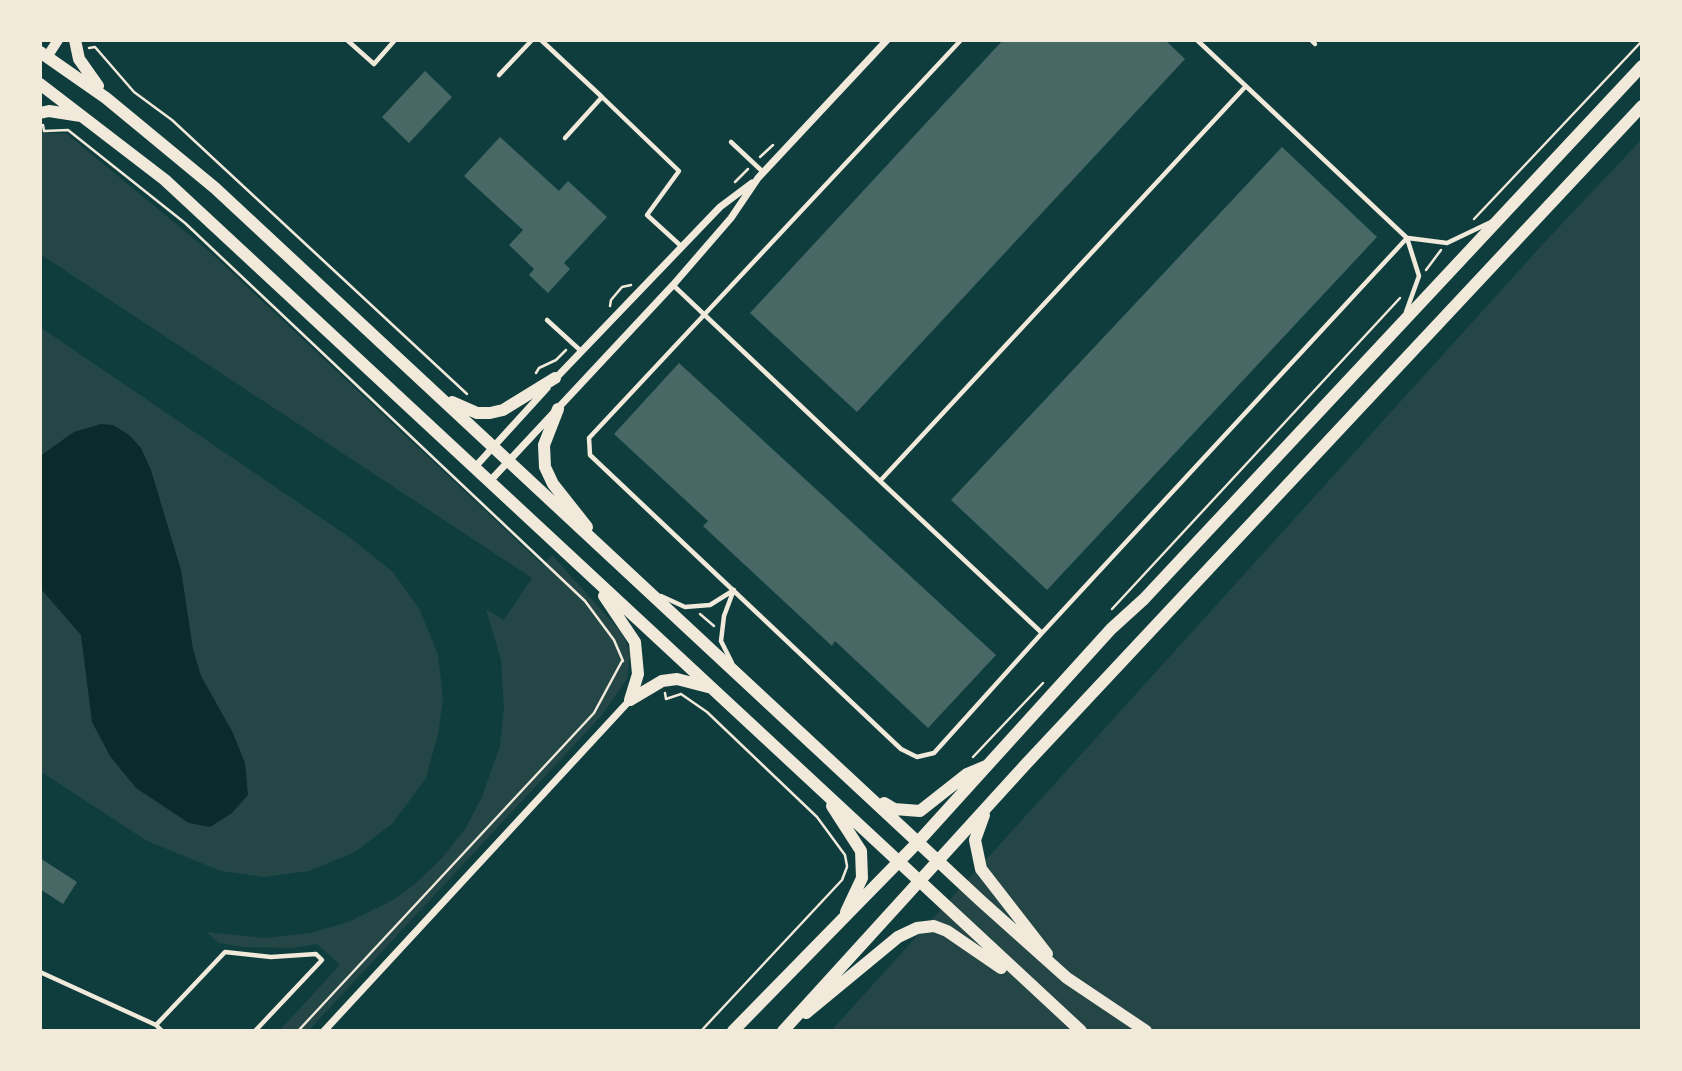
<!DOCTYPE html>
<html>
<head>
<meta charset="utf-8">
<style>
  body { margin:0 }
  #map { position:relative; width:1682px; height:1071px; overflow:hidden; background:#0f3d3e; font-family:Montserrat,sans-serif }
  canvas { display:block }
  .frame { position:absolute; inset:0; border:42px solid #f1e9da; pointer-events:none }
</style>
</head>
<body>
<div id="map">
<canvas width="1682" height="1071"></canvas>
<div class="frame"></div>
</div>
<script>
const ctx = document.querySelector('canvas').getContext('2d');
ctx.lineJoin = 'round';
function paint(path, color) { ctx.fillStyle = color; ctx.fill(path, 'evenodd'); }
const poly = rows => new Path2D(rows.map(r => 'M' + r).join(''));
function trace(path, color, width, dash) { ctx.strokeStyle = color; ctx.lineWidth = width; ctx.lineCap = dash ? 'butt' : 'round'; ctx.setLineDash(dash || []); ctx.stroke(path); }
const green = poly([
  [40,132,67,134,210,252,543,565,552,555,622,633,630,653,627,679,602,715,308,1031,279,1031,340,965,317,944,292,948,242,947,219,943,206,932,265,938,310,933,348,922,393,900,414,885,442,858,465,829,481,799,500,746,504,708,501,660,486,609,504,620,532,578,40,254],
  [1642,139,1642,1031,831,1031,1543,244],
  [40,327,349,537,393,572,420,610,438,655,443,698,438,734,426,778,393,823,355,852,309,871,264,877,221,871,147,841,40,771]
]);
const water = poly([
  [101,424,113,425,129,435,141,448,151,470,181,570,193,649,201,676,232,731,245,763,248,795,232,813,210,827,189,823,136,788,110,756,92,722,81,635,40,588,40,456,74,432]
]);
const building = poly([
  [1003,40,1165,40,1185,59,857,412,750,313],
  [425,71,452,97,409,143,382,117],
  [500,137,559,191,568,181,607,217,564,263,570,269,548,293,529,275,534,269,509,245,523,230,464,176],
  [1282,147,1377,237,1047,590,951,500],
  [679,363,996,655,928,728,835,641,832,646,703,526,708,521,614,434],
  [40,858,77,882,63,904,40,889]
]);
const path = poly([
  [89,48,95,47,134,92,172,120,467,394],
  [43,125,44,131,68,130,185,223,585,601,614,640,623,661],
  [760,157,773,145],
  [735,182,748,169],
  [1474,219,1642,41],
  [1426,270,1441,250],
  [610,306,611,300,622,287,631,285],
  [536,373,539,368,556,360,566,350],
  [1112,609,1400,298],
  [700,614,714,626],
  [665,693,666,699,681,694,707,712,817,817,845,855,847,866],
  [973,757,1043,683],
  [298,1031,594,713,622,661],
  [701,1031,842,880,847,867]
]);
const service = poly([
  [347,40,374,64,395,40],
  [541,40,602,97],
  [1197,40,1407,238,1419,276,1406,312],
  [1311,40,1315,44],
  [499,75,532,40],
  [565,138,602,97,679,171,647,215,681,246],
  [731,142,763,172],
  [1408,238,1447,243,1491,222],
  [673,285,880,481,1246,86],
  [547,320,581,351],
  [880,481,1042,633,934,753,917,757,901,749,590,455,589,438,961,40],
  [661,596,685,607,710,605,734,590],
  [1042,633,1407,238],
  [732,663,721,641,724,616,733,592],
  [40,972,156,1025,162,1031],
  [156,1025,225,952,271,957,316,954,322,960,255,1031]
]);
const minor = poly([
  [555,379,720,207,752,183],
  [475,467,547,388],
  [490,481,673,285,731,218,758,178,887,40],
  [324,1031,630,700]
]);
const tertiary = poly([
  [47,57,58,40]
]);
const secondary = poly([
  [75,40,79,59,98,86],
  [40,52,106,98,215,188,981,901,1067,978,1146,1031],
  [40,84,165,180,1081,1031],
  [40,113,49,111,81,116],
  [452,402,477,413,490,413,503,410,555,378],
  [558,409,544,445,545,467,553,484,587,527],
  [604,596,635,642,638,674,630,700],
  [630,700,662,681,677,679,708,687],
  [884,803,894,809,920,811,967,774,986,766],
  [832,806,861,851,862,878,846,912],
  [984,815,975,840,981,869,1047,954],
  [806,1013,898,937,917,928,934,926,947,931,1001,968],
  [733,1031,918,842,1111,629,1144,599,1642,66],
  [783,1031,1026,764,1642,106]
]);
paint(green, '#244646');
paint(water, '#0a2a2b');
paint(building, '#486865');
trace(path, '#f1e9da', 2.5);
trace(service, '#f1e9da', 4.5);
trace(minor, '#f1e9da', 7);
trace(tertiary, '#f1e9da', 10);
trace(secondary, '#f1e9da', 12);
</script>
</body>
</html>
